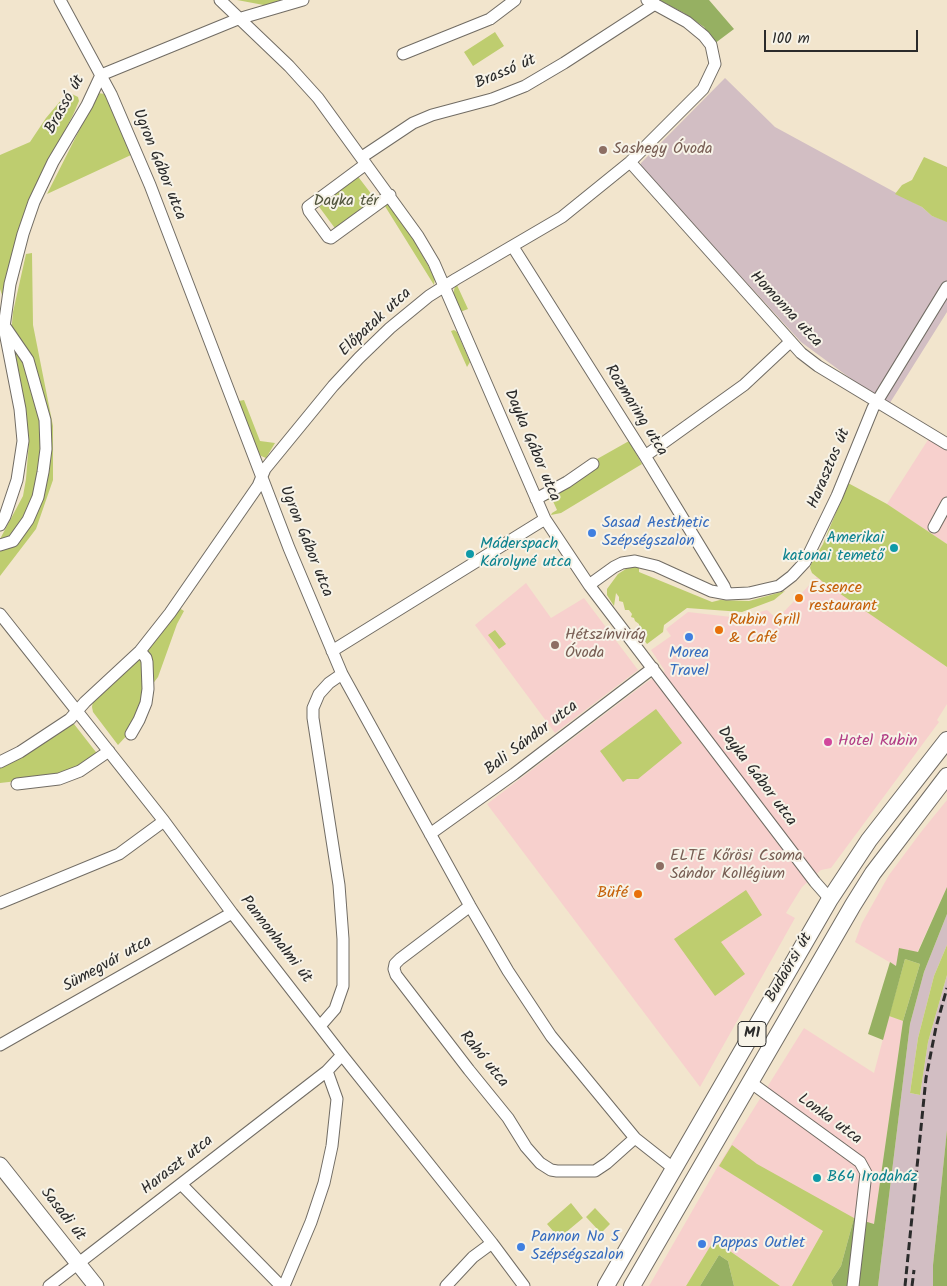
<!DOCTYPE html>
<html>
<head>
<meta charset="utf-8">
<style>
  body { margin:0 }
  #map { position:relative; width:947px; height:1286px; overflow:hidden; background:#f2e5cd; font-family:Kalam,sans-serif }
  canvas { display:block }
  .scale { position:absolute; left:764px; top:30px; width:154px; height:22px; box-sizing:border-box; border:2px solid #2b2b2b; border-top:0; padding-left:6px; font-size:15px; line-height:18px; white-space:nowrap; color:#2b2b2b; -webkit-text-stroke:4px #f7f3e8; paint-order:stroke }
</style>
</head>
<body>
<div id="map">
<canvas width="947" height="1286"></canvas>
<div class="scale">100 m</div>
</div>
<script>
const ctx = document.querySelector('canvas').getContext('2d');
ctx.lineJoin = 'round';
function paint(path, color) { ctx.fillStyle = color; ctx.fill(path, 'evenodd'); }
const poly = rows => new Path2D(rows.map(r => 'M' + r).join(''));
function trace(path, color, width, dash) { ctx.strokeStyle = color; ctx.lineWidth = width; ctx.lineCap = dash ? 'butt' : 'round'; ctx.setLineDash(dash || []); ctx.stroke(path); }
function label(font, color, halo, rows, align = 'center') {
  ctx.font = font + ' Kalam,sans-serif'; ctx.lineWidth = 4; ctx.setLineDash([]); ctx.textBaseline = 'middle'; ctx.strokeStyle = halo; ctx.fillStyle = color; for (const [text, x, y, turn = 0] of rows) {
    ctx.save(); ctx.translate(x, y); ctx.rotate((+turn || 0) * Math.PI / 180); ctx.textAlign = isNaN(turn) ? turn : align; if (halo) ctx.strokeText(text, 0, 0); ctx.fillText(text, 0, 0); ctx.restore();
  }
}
const built = poly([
  [933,432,947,441,947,544,887,504],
  [817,577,947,667,947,704,937,720,939,722,831,868,821,870,802,887,786,913,795,918,700,1087,487,804,647,682,665,671,651,650,671,636,666,629,688,612,740,618,767,610,777,619],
  [526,583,551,618,584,598,638,670,555,733,475,625],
  [947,800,947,887,917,953,900,948,896,966,855,942,862,923,889,875,921,832],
  [889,1016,903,1021,874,1224,823,1231,792,1286,780,1286,714,1240,686,1286,649,1286,718,1166,804,1028,874,1073]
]);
const industrial = poly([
  [725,78,775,127,922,207,932,216,947,221,947,312,888,406,801,342,641,167,641,163],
  [947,914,947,945,934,976,918,1038,910,1093,920,1095,928,1042,947,975,947,1130,933,1265,933,1286,878,1286,910,1024,924,972]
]);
const green = poly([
  [237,0,287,0,269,6],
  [495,32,504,46,473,66,464,52],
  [68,92,78,97,79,101,73,115,35,188,4,295,2,295,0,289,0,155,30,142,46,118],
  [98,93,105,94,131,155,47,194],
  [924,157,947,167,947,222,932,216,922,207,895,194,902,185,912,180],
  [356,174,376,200,337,231,317,204],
  [388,202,410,233,435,278,434,285,383,203],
  [32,253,33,325,53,426,53,480,36,529,0,576,0,539,23,496,26,479,29,441,11,335,13,312,26,254],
  [456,283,468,309,460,312,453,297,454,290],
  [454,330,457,332,470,362,467,367,451,331],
  [244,400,260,441,275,443,266,458,261,456,257,451,239,401],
  [629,441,642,464,561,513,551,515,552,513,557,510,552,499,544,501,590,463],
  [848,483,887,504,947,544,947,667,823,582,812,573,810,568,811,564,823,544],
  [636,566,639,568,639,572,712,602,720,600,749,601,785,591,774,600,742,612,687,608,664,625,663,632,647,644,644,640,645,633,639,628,639,624,635,621,634,618,631,617,632,614,629,610,625,610,623,602,619,601,619,597,616,593,614,606,607,595,607,589,618,574,629,567],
  [179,608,184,611,177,624,158,677,142,698,130,732,118,745,93,712,92,707,93,701],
  [495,630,506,644,499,649,488,635],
  [656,709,682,743,638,779,627,779,623,782,600,751],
  [72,724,74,724,99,756,85,765,52,777,0,783,0,766,57,735],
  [746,890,762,915,721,942,745,974,715,996,674,939],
  [947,945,947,975,928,1042,920,1095,910,1093,918,1038,934,976],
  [905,959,920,964,903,1021,889,1016],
  [732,1145,757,1164,854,1218,841,1266,831,1281,833,1286,792,1286,823,1231,719,1166],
  [571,1203,583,1218,559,1238,547,1224],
  [595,1208,610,1224,601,1233,586,1217],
  [714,1240,780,1286,734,1286,728,1261,719,1255,700,1286,686,1286]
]);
const forest = poly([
  [659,0,709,0,734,29,714,44,704,27,684,13],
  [947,887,947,914,924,972,910,1024,878,1286,833,1286,831,1281,841,1266,854,1218,874,1224,903,1021,920,964,905,959,883,1040,868,1034,890,962,896,966,899,948,918,952],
  [947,1130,947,1286,933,1286,933,1265],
  [719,1255,728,1261,734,1286,700,1286]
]);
const street = poly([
  [60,0,111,94,150,185,289,548,342,674,470,906,508,971,551,1036,635,1138,673,1168],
  [220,0,289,66,318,98,418,236,434,263,545,519,589,585,815,882,830,899],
  [403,54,490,19,515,0],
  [362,157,413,123,432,115,492,99,525,86,564,63,655,4],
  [630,162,801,353,818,366,947,444],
  [366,164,308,207,309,211,328,237,331,238,390,195],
  [513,247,645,456,724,586,727,594],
  [645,456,744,385,790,342],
  [536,499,567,482,593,464],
  [0,525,5,516,17,480,23,441,20,409,4,327,10,284,23,234,34,202,53,162,87,105,101,75,238,19,303,0],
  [934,527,947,503],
  [0,545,13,541,28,520,38,497,43,472,46,449,45,420,28,360,6,328],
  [589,585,614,567,622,563,635,561,656,566,711,591,727,594,749,593,766,589,779,586,792,576,805,562,837,496,873,408,947,287],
  [0,614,164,821,232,913,342,1055,492,1243,524,1286],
  [332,651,545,519],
  [131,734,139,720,146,703,148,689,147,662,146,658,140,651],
  [0,762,20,752,70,719,85,702,140,651,170,613,258,486,265,469,333,386,359,358,390,328,429,296,456,279,562,217,630,162,703,89,715,64,711,45,704,36,687,22,647,0],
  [17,784,59,779,80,771,109,751],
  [430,834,514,774,653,668],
  [0,903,119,854,164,821],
  [470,906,400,959,395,964,394,969,396,975,469,1070,508,1118,526,1147,540,1163,551,1170,557,1171,595,1171,607,1163,635,1138],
  [321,1025,335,1009,343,986,343,939,339,885,313,718,313,708,319,694,329,683,342,674],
  [0,1045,232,913],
  [750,1082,860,1162,866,1173,853,1286],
  [181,1184,281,1286],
  [49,1286,327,1071],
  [284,1286,311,1222,324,1183,332,1146,337,1099,327,1071,342,1055],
  [446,1286,473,1257,492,1243]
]);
const secondary = poly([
  [0,1165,96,1286]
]);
const primary = poly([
  [606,1286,830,899,869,840,947,740],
  [632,1286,853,905,873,873,947,776]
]);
const rail = poly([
  [905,1286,926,1078,936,1027,947,988],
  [912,1286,914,1270]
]);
const markers = [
  [603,150,5,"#8d6e63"],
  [592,533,5,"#3f7fe0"],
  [894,548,5,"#0f9aa8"],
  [470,554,5,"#0f9aa8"],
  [799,598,5,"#e8710a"],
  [719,630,5,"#e8710a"],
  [689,637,5,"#3f7fe0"],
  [555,645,5,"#8d6e63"],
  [828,742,5,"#d1479c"],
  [660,866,5,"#8d6e63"],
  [638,894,5,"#e8710a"],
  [817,1178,5,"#0f9aa8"],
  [702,1244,5,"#3f7fe0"],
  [521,1247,5,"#3f7fe0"]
];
const shields = [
  [752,1034,28]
];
const shieldNames = [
  ["M1",752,1034]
];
const streetNames = [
  ["Brassó út",506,73,-23],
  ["Brassó út",66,105,-61],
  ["Ugron Gábor utca",158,165,68],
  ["Homonna utca",785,310,47],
  ["Előpatak utca",376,323,-43],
  ["Rozmaring utca",635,411,58],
  ["Dayka Gábor utca",531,446,67],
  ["Harasztos út",830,469,-67],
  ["Ugron Gábor utca",305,542,68],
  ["Bali Sándor utca",532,739,-37],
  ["Dayka Gábor utca",756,777,53],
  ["Pannonhalmi út",275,940,52],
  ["Sümegvár utca",108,965,-29],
  ["Budaörsi út",790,968,-60],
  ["Rahó utca",483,1060,51],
  ["Lonka utca",829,1120,36],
  ["Haraszt utca",178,1166,-38],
  ["Sasadi út",62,1215,52]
];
const educationNames = [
  ["Sashegy Óvoda",613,150],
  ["Hétszínvirág",565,636],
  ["Óvoda",565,654],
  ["ELTE Kőrösi Csoma",670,857],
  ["Sándor Kollégium",670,875]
];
const parkNames = [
  ["Dayka tér",346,202]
];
const shopNames = [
  ["Sasad Aesthetic",602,524],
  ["Szépségszalon",602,542],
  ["Morea",689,654,"center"],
  ["Travel",689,672,"center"],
  ["Pannon No 5",531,1238],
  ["Szépségszalon",531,1256],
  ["Pappas Outlet",712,1244]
];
const cultureNames = [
  ["Amerikai",884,539,"right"],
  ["katonai temető",884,557,"right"],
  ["Máderspach",480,545],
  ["Károlyné utca",480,563],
  ["B64 Irodaház",827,1178]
];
const foodNames = [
  ["Essence",809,589],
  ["restaurant",809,607],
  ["Rubin Grill",729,621],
  ["& Café",729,639],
  ["Büfé",628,894,"right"]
];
const hotelNames = [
  ["Hotel Rubin",838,742]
];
paint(built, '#f7d0cd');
paint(industrial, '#d2bec3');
paint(green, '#becd6f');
paint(forest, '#96b062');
trace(street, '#716c64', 13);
trace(secondary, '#716c64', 17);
trace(primary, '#716c64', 18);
trace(street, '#fff', 11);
trace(secondary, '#fff', 15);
trace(primary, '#fff', 16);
trace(rail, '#2b2b2b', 3, [8, 4]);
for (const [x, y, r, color] of markers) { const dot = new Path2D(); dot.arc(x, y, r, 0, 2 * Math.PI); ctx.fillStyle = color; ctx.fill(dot); trace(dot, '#f7f3e8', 2); }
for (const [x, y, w] of shields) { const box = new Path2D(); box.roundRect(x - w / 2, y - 12.5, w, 25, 4); ctx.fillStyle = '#f7f3e8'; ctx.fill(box); trace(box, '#2b2b2b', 1); }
label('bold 15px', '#2b2b2b', null, shieldNames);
label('16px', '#2b2b2b', '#f7f3e8', streetNames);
label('16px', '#785e54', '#f7f3e8', educationNames, 'left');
label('16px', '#50543c', '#f7f3e8', parkNames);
label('16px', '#366cbe', '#f7f3e8', shopNames, 'left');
label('16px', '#0d838f', '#f7f3e8', cultureNames, 'left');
label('16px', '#c56008', '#f7f3e8', foodNames, 'left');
label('16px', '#b23c85', '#f7f3e8', hotelNames, 'left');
</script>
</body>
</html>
